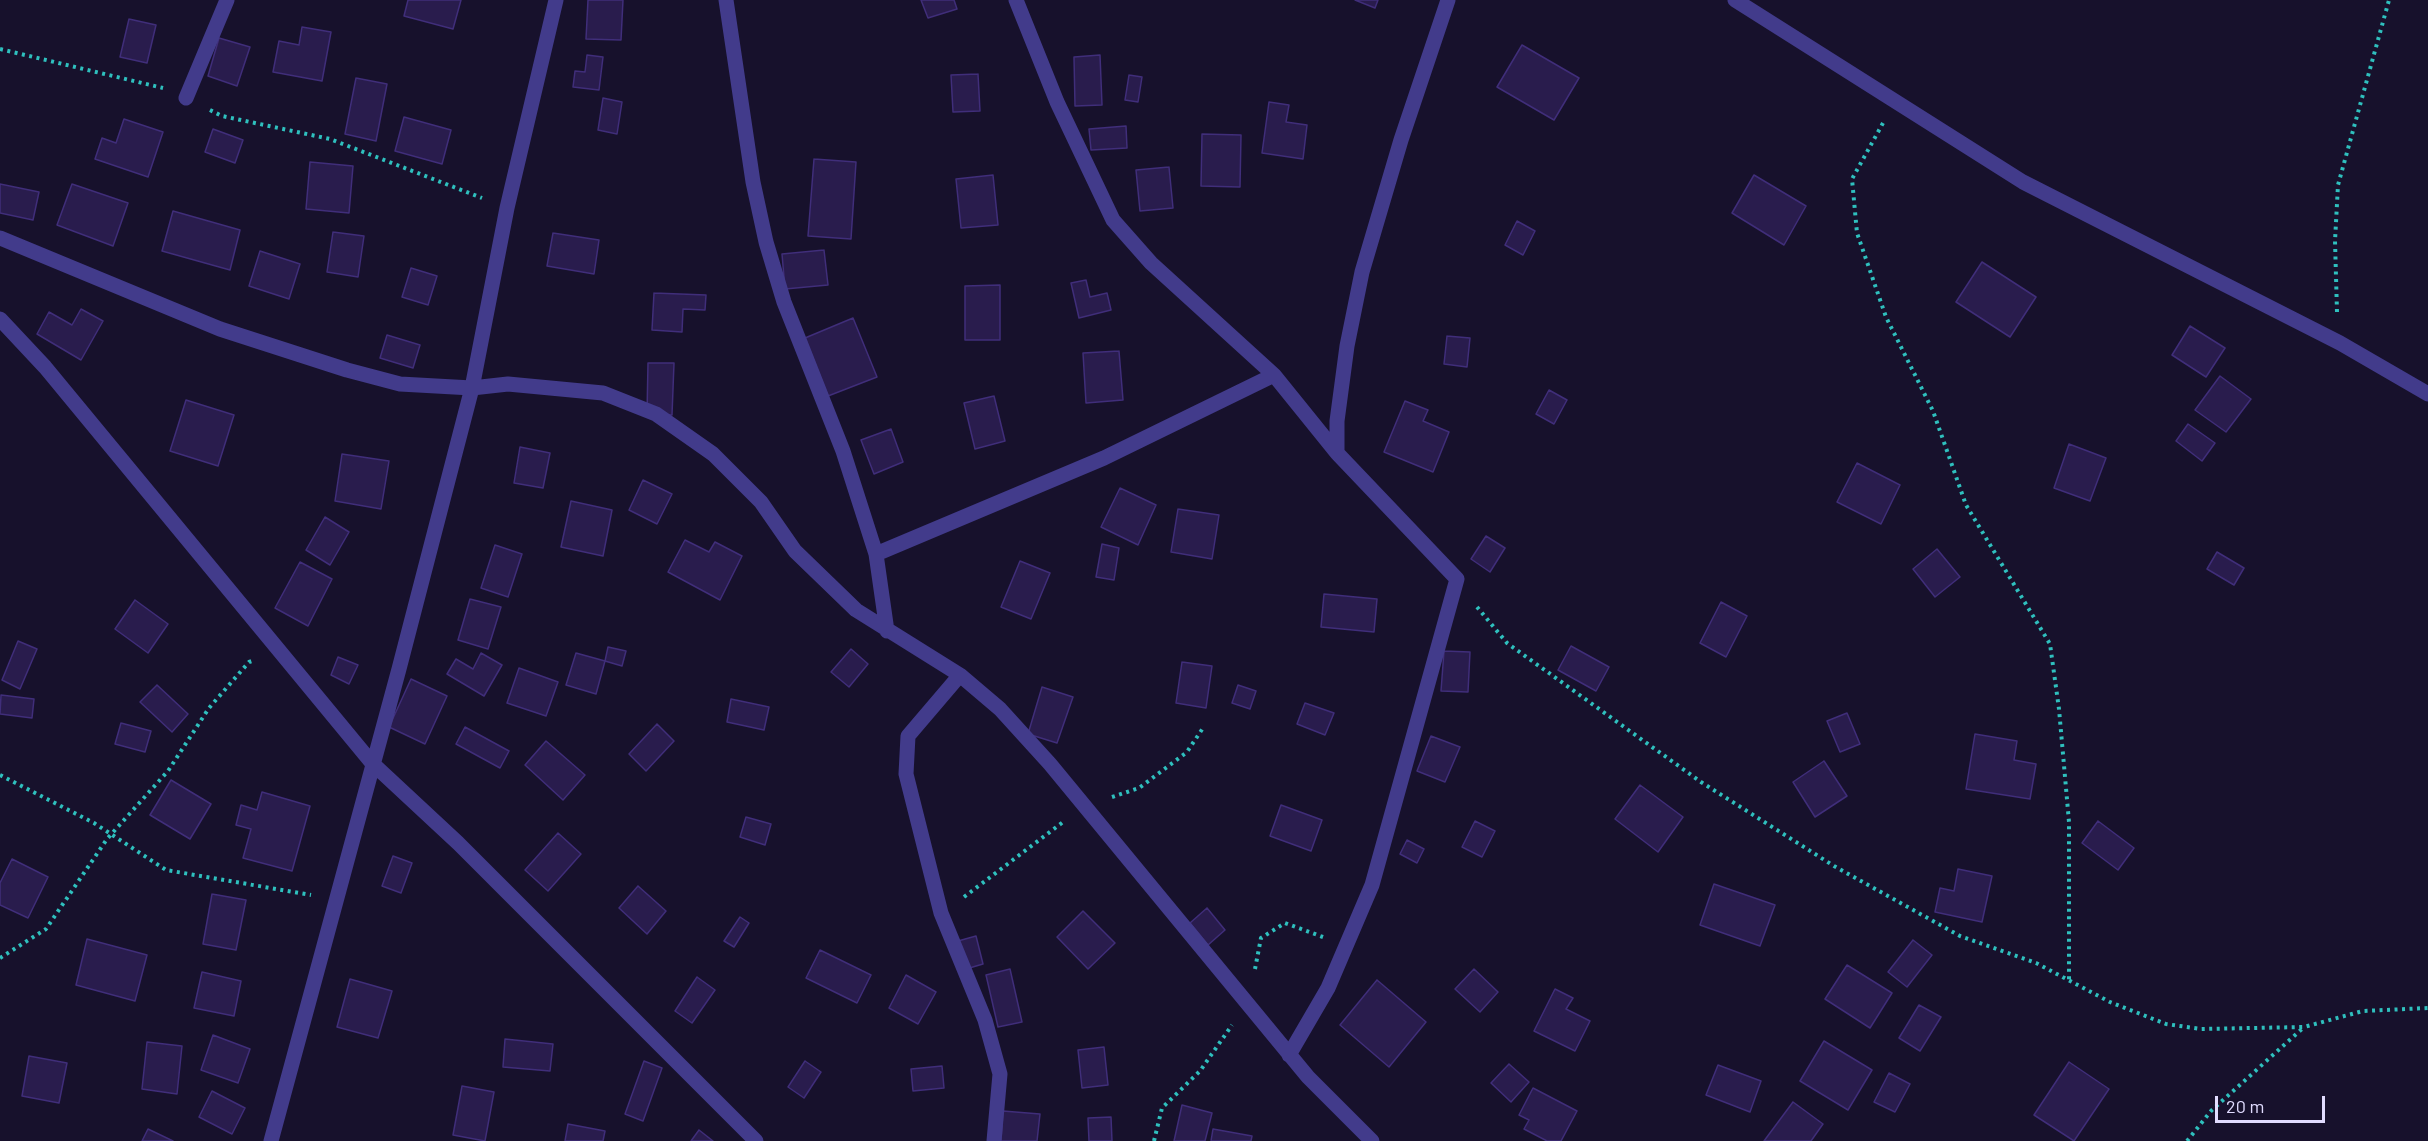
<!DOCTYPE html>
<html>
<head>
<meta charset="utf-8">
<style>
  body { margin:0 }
  #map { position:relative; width:2428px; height:1141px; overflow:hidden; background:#17112c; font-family:Barlow,sans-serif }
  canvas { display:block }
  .scale { position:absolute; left:2215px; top:1096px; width:110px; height:27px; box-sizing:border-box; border:3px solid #e1dcff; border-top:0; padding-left:8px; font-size:18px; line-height:21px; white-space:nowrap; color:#e1dcff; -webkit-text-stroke:4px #17112c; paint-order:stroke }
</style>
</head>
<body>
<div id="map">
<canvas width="2428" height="1141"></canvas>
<div class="scale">20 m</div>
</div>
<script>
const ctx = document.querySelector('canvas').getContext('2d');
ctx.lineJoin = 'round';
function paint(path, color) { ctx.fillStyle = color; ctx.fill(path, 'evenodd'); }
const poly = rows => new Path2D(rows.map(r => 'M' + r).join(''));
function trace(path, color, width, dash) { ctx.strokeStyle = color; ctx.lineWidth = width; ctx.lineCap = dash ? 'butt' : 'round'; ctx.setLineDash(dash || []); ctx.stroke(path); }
const building = poly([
  [408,0,461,0,453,29,404,16,408,0],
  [588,0,623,0,621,40,586,39,588,0],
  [921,0,954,0,957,9,928,18,921,0],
  [1355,0,1378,0,1375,8,1355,0],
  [129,19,156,25,147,63,120,57,129,19],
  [302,27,331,32,322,81,273,72,279,41,299,45,302,27],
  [219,38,250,47,237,86,208,76,219,38],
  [1522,45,1579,78,1554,120,1497,87,1522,45],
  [587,55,603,57,599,90,573,87,575,71,585,72,587,55],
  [1100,55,1102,105,1075,106,1074,57,1100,55],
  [978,74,980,111,953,112,951,75,978,74],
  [1129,75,1142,77,1138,102,1125,100,1129,75],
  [356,78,387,84,376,141,345,134,356,78],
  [603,98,622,102,617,134,598,130,603,98],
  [1269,102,1289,105,1286,122,1307,125,1303,159,1262,153,1269,102],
  [404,117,451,130,442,164,395,151,404,117],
  [124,119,163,132,148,177,95,159,102,138,116,143,124,119],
  [1126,126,1127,148,1091,150,1089,129,1126,126],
  [213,129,243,140,235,163,205,152,213,129],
  [1202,134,1241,135,1240,187,1201,186,1202,134],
  [814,159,856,162,851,239,808,236,814,159],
  [310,162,353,166,349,213,306,209,310,162],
  [1169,167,1173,208,1140,211,1136,170,1169,167],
  [993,175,998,225,961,228,956,179,993,175],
  [1754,175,1806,206,1784,245,1732,213,1754,175],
  [0,184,39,192,33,220,0,213,0,184],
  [72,184,128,203,113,246,57,225,72,184],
  [173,211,240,230,230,270,162,251,173,211],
  [1517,221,1535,231,1523,255,1505,245,1517,221],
  [333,232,364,236,358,277,327,272,333,232],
  [553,233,599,240,594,274,547,266,553,233],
  [824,250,828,285,785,289,782,254,824,250],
  [260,251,300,264,289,299,249,286,260,251],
  [1982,262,2036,297,2010,337,1956,302,1982,262],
  [411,268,437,276,428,305,402,297,411,268],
  [1086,280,1090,297,1107,293,1111,310,1079,318,1071,283,1086,280],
  [1000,285,1000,340,965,340,965,286,1000,285],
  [654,293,706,295,705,310,683,309,682,332,652,330,654,293],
  [81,309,103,321,81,360,37,334,49,312,72,325,81,309],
  [853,318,877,377,828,396,805,338,853,318],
  [2190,326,2225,348,2206,377,2172,355,2190,326],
  [387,335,420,345,413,368,380,358,387,335],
  [1447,336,1470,338,1467,367,1444,364,1447,336],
  [1119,351,1123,400,1086,403,1083,353,1119,351],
  [648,363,674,363,672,415,647,414,648,363],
  [2220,376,2251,399,2226,432,2195,410,2220,376],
  [1549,390,1567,400,1554,424,1536,414,1549,390],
  [994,396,1005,441,975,449,964,403,994,396],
  [186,400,234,415,218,466,170,451,186,400],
  [1405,401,1428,410,1423,421,1449,432,1433,472,1384,452,1405,401],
  [2188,424,2215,443,2202,461,2176,441,2188,424],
  [891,429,903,462,874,474,861,440,891,429],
  [2069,444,2106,458,2090,501,2054,488,2069,444],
  [520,447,550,453,543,488,514,483,520,447],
  [342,454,389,461,381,509,335,501,342,454],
  [1857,463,1900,485,1881,524,1837,502,1857,463],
  [643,480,672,494,657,524,629,510,643,480],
  [1120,488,1156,505,1138,545,1101,527,1120,488],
  [571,501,612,510,603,556,561,547,571,501],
  [1178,509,1219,515,1212,559,1171,552,1178,509],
  [325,517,349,532,330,565,306,550,325,517],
  [1486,536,1505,548,1490,572,1471,559,1486,536],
  [685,540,709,552,715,542,742,556,720,600,668,572,685,540],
  [1102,544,1119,548,1114,580,1096,577,1102,544],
  [495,545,522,554,508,597,481,588,495,545],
  [1937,549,1960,577,1935,597,1913,569,1937,549],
  [2217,552,2244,568,2234,585,2207,569,2217,552],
  [1020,561,1050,573,1031,619,1001,607,1020,561],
  [300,562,332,579,308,626,275,608,300,562],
  [1324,594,1377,599,1374,632,1321,627,1324,594],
  [470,599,501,607,488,649,458,640,470,599],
  [135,600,168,624,148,653,115,629,135,600],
  [1721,602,1747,616,1726,657,1700,643,1721,602],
  [18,641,37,649,20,689,2,680,18,641],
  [1571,646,1609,667,1596,691,1558,670,1571,646],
  [608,647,626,651,622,666,605,661,608,647],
  [851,649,868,664,849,687,831,672,851,649],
  [1444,651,1470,652,1468,692,1441,691,1444,651],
  [481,653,502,665,484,696,447,674,456,659,473,669,481,653],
  [576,653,605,661,596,694,566,685,576,653],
  [338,657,358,665,349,684,331,675,338,657],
  [1182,662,1212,666,1206,708,1176,703,1182,662],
  [519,668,558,682,546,716,507,703,519,668],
  [411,679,447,696,425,744,389,727,411,679],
  [157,685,188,714,172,732,140,702,157,685],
  [1238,685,1256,691,1250,709,1232,703,1238,685],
  [1042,687,1073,697,1057,743,1028,734,1042,687],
  [1,695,34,699,32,718,0,714,1,695],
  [731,699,769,707,764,730,727,722,731,699],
  [1305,703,1334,713,1325,735,1297,724,1305,703],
  [1847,713,1860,744,1840,752,1827,721,1847,713],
  [121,723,151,731,145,752,115,744,121,723],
  [657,724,674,741,646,771,629,754,657,724],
  [465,727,509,751,500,768,456,744,465,727],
  [1975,734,2017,741,2014,760,2036,764,2030,799,1966,789,1975,734],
  [1431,736,1460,747,1445,782,1417,771,1431,736],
  [546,741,585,775,563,800,525,765,546,741],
  [1824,761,1847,796,1815,817,1793,782,1824,761],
  [171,780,211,804,190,839,150,815,171,780],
  [1640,785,1683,817,1658,852,1615,819,1640,785],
  [262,792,310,806,292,871,243,858,251,829,236,825,241,805,257,810,262,792],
  [1281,805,1322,820,1311,851,1270,836,1281,805],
  [746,817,771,824,765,845,740,837,746,817],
  [1475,821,1495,831,1482,857,1462,847,1475,821],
  [2098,821,2134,848,2118,870,2082,843,2098,821],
  [558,833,581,854,548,891,525,870,558,833],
  [1407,840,1424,849,1417,863,1400,854,1407,840],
  [393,856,412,863,401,893,382,886,393,856],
  [12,859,48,877,28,918,0,905,0,883,12,859],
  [1958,869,1992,876,1982,922,1935,912,1940,888,1954,891,1958,869],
  [1714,884,1775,905,1760,946,1700,925,1714,884],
  [638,886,666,911,647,934,619,908,638,886],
  [212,894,246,900,236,950,203,944,212,894],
  [1207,908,1225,930,1208,945,1190,923,1207,908],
  [1083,911,1115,943,1088,969,1057,937,1083,911],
  [740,917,749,923,734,947,724,941,740,917],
  [976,936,983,964,966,969,958,941,976,936],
  [87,939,147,955,135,1001,76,985,87,939],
  [1913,940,1932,955,1907,987,1888,972,1913,940],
  [820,950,871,975,857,1003,806,978,820,950],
  [1847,965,1892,993,1870,1028,1825,999,1847,965],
  [1010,969,1022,1022,998,1027,986,975,1010,969],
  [1474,969,1498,992,1480,1012,1455,989,1474,969],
  [202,972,241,981,234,1016,194,1008,202,972],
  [906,975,936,992,918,1024,889,1008,906,975],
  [697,977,715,990,692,1023,675,1011,697,977],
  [350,979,392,991,378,1038,337,1027,350,979],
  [1377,980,1426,1022,1389,1067,1340,1025,1377,980],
  [1555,989,1573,998,1566,1009,1590,1021,1575,1051,1534,1031,1555,989],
  [1919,1005,1941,1017,1920,1051,1899,1038,1919,1005],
  [213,1035,250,1049,238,1083,201,1070,213,1035],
  [505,1039,553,1044,550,1071,503,1067,505,1039],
  [1824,1041,1872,1070,1848,1110,1800,1081,1824,1041],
  [147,1042,182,1046,177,1094,142,1089,147,1042],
  [1104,1047,1108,1085,1082,1088,1078,1050,1104,1047],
  [29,1056,67,1063,59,1103,22,1096,29,1056],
  [644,1061,662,1068,643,1121,625,1114,644,1061],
  [805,1061,821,1072,804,1098,788,1087,805,1061],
  [2069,1062,2109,1089,2074,1141,2034,1115,2069,1062],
  [1509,1064,1529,1082,1511,1102,1491,1083,1509,1064],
  [1718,1065,1761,1081,1750,1112,1706,1095,1718,1065],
  [942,1066,944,1088,913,1091,911,1069,942,1066],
  [1889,1073,1910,1084,1895,1112,1874,1102,1889,1073],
  [462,1086,494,1092,485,1141,453,1135,462,1086],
  [1533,1088,1577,1111,1561,1141,1547,1141,1524,1129,1529,1120,1519,1115,1533,1088],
  [212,1091,245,1108,232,1134,199,1117,212,1091],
  [1793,1102,1823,1124,1811,1141,1764,1141,1793,1102],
  [1182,1105,1212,1113,1205,1141,1174,1141,1182,1105],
  [1003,1111,1040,1114,1037,1141,1001,1141,1003,1111],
  [1111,1117,1112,1141,1089,1141,1088,1118,1111,1117],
  [568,1124,605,1131,603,1141,565,1141,568,1124],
  [148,1129,173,1141,142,1141,148,1129],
  [1213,1129,1252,1136,1251,1141,1211,1141,1213,1129],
  [699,1130,713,1141,691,1141,699,1130]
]);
const path = poly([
  [0,49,163,88],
  [210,110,222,116,330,139,482,198],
  [1883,123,1852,179,1857,233,1886,317,1933,411,1966,505,2050,644,2059,709,2069,822,2069,980],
  [2337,312,2335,241,2338,185,2389,0],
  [1477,607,1507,643,1701,782,1834,866,1960,936,2036,963,2110,1002,2166,1024,2201,1029,2304,1027,2363,1011,2428,1008],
  [0,775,94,823,166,870,311,895],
  [1112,797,1139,788,1187,752,1203,728],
  [964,897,1063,822],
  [0,958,46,929,107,839,168,771,209,708,249,662,255,660],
  [1255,969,1261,938,1285,923,1323,937],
  [1154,1141,1162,1108,1200,1071,1232,1025],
  [2187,1141,2211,1111,2304,1027]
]);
const minor = poly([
  [726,0,753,182,766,242,784,302,843,451,876,554,887,631],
  [1016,0,1057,102,1113,220,1151,263,1274,375,1337,453],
  [1735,0,2023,182,2340,343,2428,394],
  [186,98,227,0],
  [0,238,220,329,347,370,400,384,472,388,508,384,603,393,656,414,713,454,761,502,795,551,856,610,960,675,1000,709,1050,764,1308,1077,1372,1141],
  [0,319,45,367,372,763,458,843,756,1141],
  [876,554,1104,458,1274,375],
  [960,675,908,736,906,774,941,913,985,1020,1000,1074,994,1141],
  [1289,1055,1328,988,1372,885,1457,579,1337,453,1337,421,1347,346,1362,272,1401,140,1448,0],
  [271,1141,399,669,472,388,507,208,556,0]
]);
paint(building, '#291c4d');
trace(building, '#402e7a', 1.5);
trace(path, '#2fc0be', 4, [3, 4.5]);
trace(minor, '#423b8b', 15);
</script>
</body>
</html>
